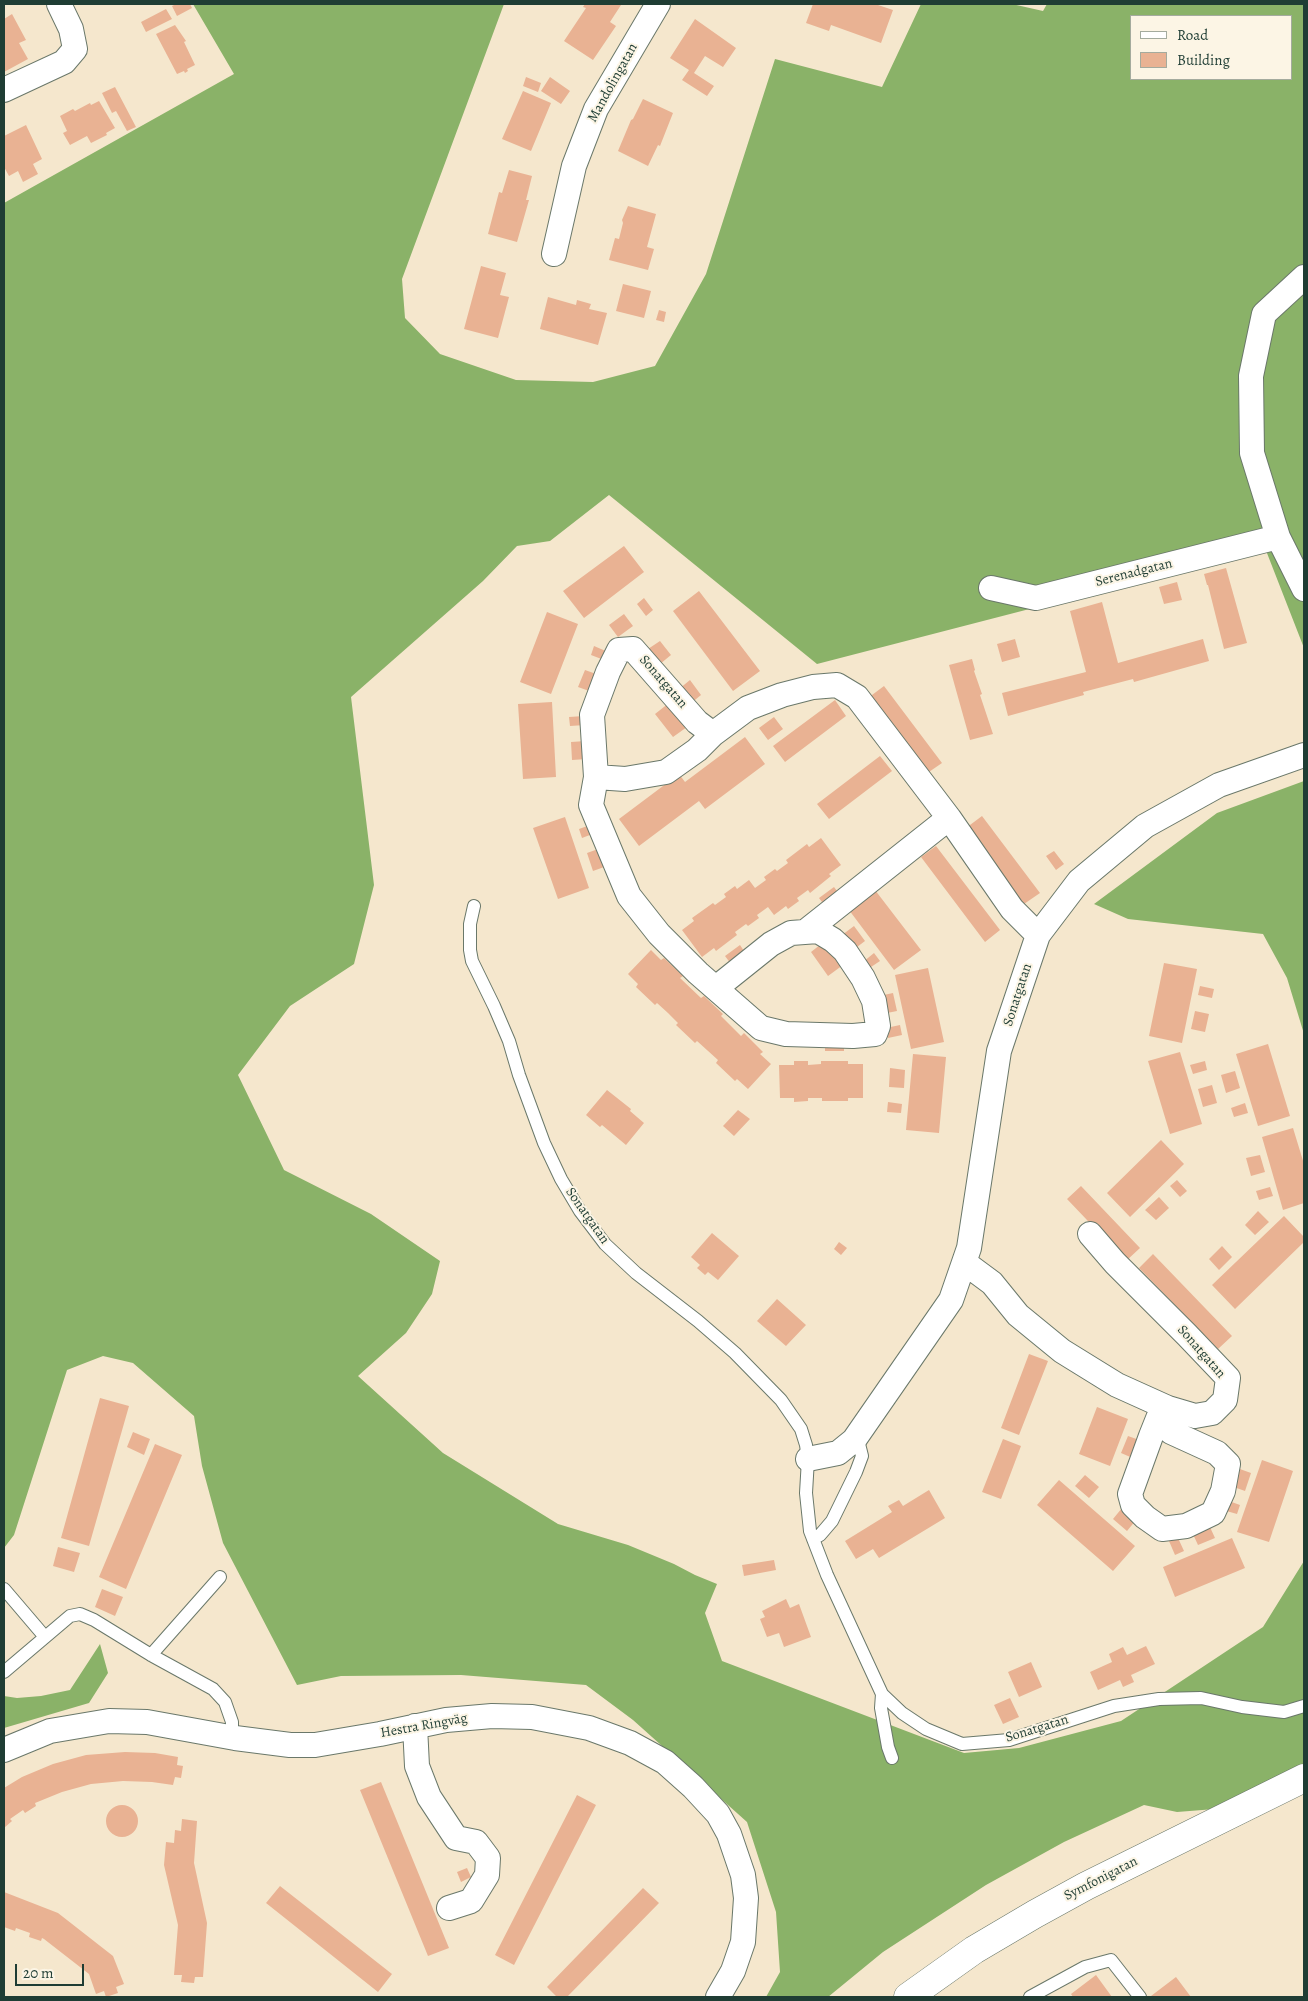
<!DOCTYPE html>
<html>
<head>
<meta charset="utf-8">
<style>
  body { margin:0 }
  #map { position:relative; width:1308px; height:2001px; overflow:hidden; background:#f5e7cd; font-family:Alegreya,serif }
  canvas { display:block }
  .frame { position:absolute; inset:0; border:5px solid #1f3d34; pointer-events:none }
  .legend { position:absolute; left:1130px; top:15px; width:162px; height:65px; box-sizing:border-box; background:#fcf5e5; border:1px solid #a4ab9e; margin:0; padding:6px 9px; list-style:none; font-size:15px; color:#1f3d34 }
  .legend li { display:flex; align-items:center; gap:10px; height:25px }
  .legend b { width:25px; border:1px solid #a4ab9e }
  .scale { position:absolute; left:15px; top:1964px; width:69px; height:22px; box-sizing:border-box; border:2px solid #1f3d34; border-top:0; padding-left:6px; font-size:15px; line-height:18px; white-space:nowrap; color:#1f3d34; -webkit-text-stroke:4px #fcf5e5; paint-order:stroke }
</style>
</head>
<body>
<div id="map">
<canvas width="1308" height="2001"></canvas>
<div class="frame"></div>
<ul class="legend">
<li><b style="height:6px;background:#fff"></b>Road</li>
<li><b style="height:14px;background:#e9b293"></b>Building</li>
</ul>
<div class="scale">20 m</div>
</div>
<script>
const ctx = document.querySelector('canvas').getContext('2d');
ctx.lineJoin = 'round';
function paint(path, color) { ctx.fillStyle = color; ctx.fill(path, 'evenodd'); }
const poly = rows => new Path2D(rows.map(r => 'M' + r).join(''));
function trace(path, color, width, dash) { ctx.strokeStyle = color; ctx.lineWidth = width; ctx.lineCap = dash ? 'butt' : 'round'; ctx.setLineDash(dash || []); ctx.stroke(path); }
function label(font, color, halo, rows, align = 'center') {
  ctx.font = font + ' Alegreya,serif'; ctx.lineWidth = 4; ctx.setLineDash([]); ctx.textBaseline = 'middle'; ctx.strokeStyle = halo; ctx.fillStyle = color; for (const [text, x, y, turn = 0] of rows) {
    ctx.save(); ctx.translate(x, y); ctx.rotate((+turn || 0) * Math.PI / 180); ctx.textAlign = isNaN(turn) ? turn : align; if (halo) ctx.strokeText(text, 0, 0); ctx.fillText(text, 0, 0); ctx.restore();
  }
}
const forest = poly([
  [193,4,504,4,402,279,405,318,440,354,516,380,593,382,655,366,706,274,775,59,882,87,921,4,1012,4,1043,11,1047,4,1304,4,1304,648,1265,548,817,664,609,495,550,541,517,546,483,581,351,697,374,885,354,964,290,1006,238,1075,284,1170,371,1214,440,1261,432,1294,406,1333,358,1376,443,1453,558,1524,628,1545,674,1564,695,1575,717,1584,705,1613,722,1661,964,1753,1019,1748,1121,1721,1263,1627,1304,1561,1304,1765,1215,1809,1177,1812,1144,1805,1064,1842,986,1885,883,1952,828,1997,766,1997,780,1972,776,1912,747,1822,633,1720,586,1685,461,1675,341,1676,297,1685,223,1543,202,1466,194,1416,133,1363,103,1356,67,1370,14,1535,4,1548,4,203,234,74],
  [1132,16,1292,16,1292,79,1132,79],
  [1304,781,1304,1034,1287,978,1263,934,1128,919,1094,904,1217,813],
  [100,1644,108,1673,89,1703,4,1728,4,1696,17,1698,41,1696,70,1690]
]);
const building = poly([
  [176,4,190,4,192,8,177,16,172,6],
  [585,4,621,5,610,22,616,26,593,60,564,41,586,8,583,7],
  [813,4,875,4,893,10,881,43,831,25,829,31,806,23],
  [166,9,172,19,146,32,141,22],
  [12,14,26,40,19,43,28,59,4,72,4,19],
  [695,19,736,48,723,67,705,56,694,73,714,86,707,96,682,80,689,70,670,58],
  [175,25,186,41,184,42,195,65,187,69,188,71,185,73,184,71,177,74,156,34],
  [526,77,541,83,538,92,523,86],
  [550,77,570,91,561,104,541,91],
  [115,87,136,127,127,131,116,111,112,113,102,93],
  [523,91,551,103,531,151,502,139],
  [643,99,673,113,660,146,658,145,648,166,618,151,631,120,633,119],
  [99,101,115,128,106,133,107,135,91,143,87,136,70,145,63,133,67,131,60,116,73,109,75,111,90,103,91,105],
  [26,125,42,159,33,164,38,174,23,182,18,171,9,176,4,167,4,136],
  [509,170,532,176,526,200,529,200,517,242,488,234,499,192,502,193],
  [628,206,656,214,647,247,654,249,648,270,609,260,615,238,619,239,623,223,622,220],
  [481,266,506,273,500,295,509,297,498,338,464,329],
  [623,284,651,291,644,318,616,311],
  [548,297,576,305,577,300,591,304,589,309,607,313,598,345,540,329],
  [659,310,666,312,664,322,656,320],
  [624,546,644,572,584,618,563,591],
  [1226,568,1247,643,1224,649,1208,585,1207,585,1204,574],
  [1177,582,1182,600,1164,604,1159,587],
  [699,591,760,671,733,691,673,611],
  [644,598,653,610,646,616,637,604],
  [1102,602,1118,663,1203,639,1209,661,1134,682,1133,679,1083,692,1084,695,1008,716,1002,693,1086,672,1070,611],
  [547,612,578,624,551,694,520,682],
  [624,614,633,626,618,637,609,625],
  [1015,639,1020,657,1002,662,997,644],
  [660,641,671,655,660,664,648,649],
  [594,646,608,652,604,660,591,655],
  [972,659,975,670,974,671,982,694,980,695,993,734,970,740,949,665],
  [585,670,599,675,592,692,578,687],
  [690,680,701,695,690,704,679,689],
  [884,686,942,763,926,774,868,698],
  [835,700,846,716,785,762,773,746],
  [552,702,556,777,523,779,518,704],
  [669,703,687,727,673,737,655,714],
  [584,716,585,725,570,726,569,717],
  [774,717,783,729,768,740,759,728],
  [745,737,765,764,705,809,699,801,639,846,619,819,679,774,685,782],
  [586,741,587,759,572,760,571,742],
  [880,756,892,771,829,819,817,804],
  [982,816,1040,893,1024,904,966,828],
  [565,817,589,888,558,899,533,828],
  [593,824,595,833,582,838,579,829],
  [821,838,841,865,829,874,831,876,810,893,808,890,797,898,799,901,788,909,786,906,774,915,768,907,757,915,759,918,748,926,746,924,735,932,737,935,716,951,714,948,702,957,682,930,694,921,692,918,713,903,715,905,726,897,724,894,735,886,737,889,749,880,755,888,766,880,764,877,775,869,777,871,788,863,786,860,807,844,809,847],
  [936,846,1000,930,985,942,921,857],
  [601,848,607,866,593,871,587,853],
  [1054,851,1064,864,1056,870,1046,856],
  [834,887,840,895,825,906,819,898],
  [875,890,921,950,894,970,849,910],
  [854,926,865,941,853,950,842,935],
  [825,941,843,965,828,976,811,952],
  [740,945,746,954,731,964,725,956],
  [651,950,661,960,664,958,683,976,680,978,701,998,704,996,723,1014,721,1016,741,1036,744,1033,763,1052,760,1054,771,1064,748,1089,737,1079,735,1081,716,1063,718,1060,697,1041,695,1043,676,1025,678,1023,668,1013,657,1003,655,1005,636,987,638,984,628,974],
  [874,953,880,961,868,969,863,962],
  [1164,963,1197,969,1182,1043,1149,1036],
  [928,968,944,1042,911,1049,895,975],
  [1200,986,1214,989,1212,998,1198,995],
  [893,993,897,1011,882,1014,879,996],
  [1195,1011,1209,1014,1205,1032,1191,1029],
  [900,1025,902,1035,888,1038,886,1028],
  [825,1041,844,1041,844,1051,825,1051],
  [1268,1044,1290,1116,1258,1126,1236,1054],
  [1180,1052,1202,1124,1170,1134,1148,1061],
  [913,1054,946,1057,939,1133,906,1130],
  [794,1061,808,1061,808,1065,821,1064,821,1061,848,1061,848,1064,863,1064,863,1098,848,1098,848,1101,822,1101,822,1098,808,1098,808,1101,794,1102,794,1098,780,1098,779,1065,794,1065],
  [1205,1061,1207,1070,1193,1074,1190,1065],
  [890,1068,905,1070,904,1088,889,1087],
  [1235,1071,1240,1088,1226,1093,1221,1075],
  [1212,1085,1217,1103,1203,1107,1198,1089],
  [607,1090,631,1109,630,1111,644,1123,626,1145,602,1125,600,1127,586,1115],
  [888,1102,902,1104,901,1113,887,1112],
  [1245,1103,1248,1113,1234,1117,1231,1108],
  [738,1110,750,1119,734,1136,723,1126],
  [1293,1128,1304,1164,1304,1203,1283,1210,1262,1137],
  [1161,1140,1184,1164,1130,1217,1107,1193],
  [1260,1155,1265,1172,1251,1176,1246,1158],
  [1177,1180,1187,1191,1180,1197,1170,1186],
  [1081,1186,1140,1248,1126,1261,1067,1199],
  [1270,1187,1273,1196,1259,1200,1256,1191],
  [1159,1197,1169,1208,1156,1220,1145,1210],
  [1258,1211,1269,1222,1255,1235,1245,1225],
  [1284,1216,1304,1237,1304,1242,1235,1309,1212,1285],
  [712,1233,739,1256,718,1280,708,1272,705,1275,697,1268,700,1265,691,1257],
  [839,1242,847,1248,841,1255,834,1249],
  [1222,1246,1232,1257,1219,1270,1209,1259],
  [1153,1254,1232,1336,1218,1349,1139,1268],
  [777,1299,806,1325,786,1346,757,1321],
  [1029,1354,1048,1361,1019,1435,1001,1428],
  [100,1398,129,1406,89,1546,61,1538],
  [1097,1407,1128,1419,1110,1466,1079,1454],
  [133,1432,150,1439,144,1455,127,1447],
  [1128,1436,1142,1441,1135,1459,1121,1453],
  [1003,1439,1021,1446,1001,1499,982,1492],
  [155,1444,182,1455,126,1589,99,1577],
  [1262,1460,1293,1471,1269,1542,1237,1532],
  [1237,1468,1251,1473,1245,1491,1231,1486],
  [1085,1475,1099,1487,1089,1498,1075,1486],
  [1059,1480,1135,1546,1113,1571,1037,1505],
  [929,1490,945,1518,879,1558,873,1549,856,1559,845,1541,892,1512,888,1506,899,1500,903,1506],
  [1226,1500,1240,1505,1237,1514,1223,1510],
  [1122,1508,1136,1520,1127,1531,1113,1519],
  [1209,1525,1215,1538,1198,1545,1192,1532],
  [1178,1538,1184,1551,1175,1555,1169,1541],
  [1232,1538,1245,1568,1175,1597,1163,1567],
  [58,1547,80,1553,74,1572,53,1566],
  [774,1560,776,1570,744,1576,742,1565],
  [102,1589,123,1597,115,1616,95,1607],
  [786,1599,790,1608,799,1604,811,1637,784,1647,779,1633,767,1637,760,1619,765,1617,762,1611],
  [1146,1646,1155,1664,1131,1675,1134,1682,1123,1687,1120,1680,1098,1690,1090,1672,1112,1662,1109,1654,1123,1647,1127,1655],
  [1031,1662,1042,1687,1019,1697,1008,1672],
  [1010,1698,1019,1717,1003,1724,994,1705],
  [125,1752,155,1753,178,1757,177,1765,183,1766,181,1778,175,1777,173,1785,152,1782,123,1781,91,1784,62,1792,35,1803,36,1806,25,1813,23,1810,10,1819,12,1821,4,1828,4,1788,22,1777,53,1764,86,1755],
  [381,1782,449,1948,428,1956,360,1790],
  [577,1795,596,1805,514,1965,495,1955],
  '106 1821a16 16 0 1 1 32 0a16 16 0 1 1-32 0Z',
  [182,1819,197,1821,194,1863,207,1923,203,1977,195,1977,194,1983,181,1982,182,1975,174,1975,178,1925,164,1865,166,1842,174,1843,175,1830,181,1831],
  [467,1868,471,1877,461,1882,457,1872],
  [280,1886,392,1974,378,1992,266,1903],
  [643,1888,659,1903,567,1997,557,1997,547,1987],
  [4,1892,58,1913,113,1956,124,1984,116,1987,118,1993,106,1997,104,1991,96,1994,89,1974,44,1939,42,1938,41,1941,29,1937,30,1933,16,1928,15,1931,4,1927],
  [1096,1975,1112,1997,1073,1997,1071,1994],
  [1176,1977,1191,1997,1152,1997,1151,1996]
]);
const service = poly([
  [474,906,470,924,470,950,472,961,494,1006,509,1041,519,1075,544,1143,561,1179,580,1211,605,1244,636,1273,698,1321,735,1353,781,1400,801,1429,806,1445,808,1459,806,1493,810,1531,827,1575,882,1694,902,1713,926,1729,962,1744,1009,1740,1114,1706,1159,1699,1201,1698,1242,1707,1284,1712,1304,1706],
  [813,1539,820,1535,832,1521,856,1472,862,1456,857,1436],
  [4,1589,45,1637],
  [151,1655,220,1577],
  [4,1672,70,1616,80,1614,94,1620,151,1655,213,1689,225,1702,232,1722,232,1737],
  [882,1694,881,1708,888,1747,892,1758],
  [1030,1997,1085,1967,1111,1960,1140,1997]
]);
const minor = poly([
  [4,90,64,62,75,49,71,29,59,4],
  [554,254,574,166,596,109,658,4],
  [1304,277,1264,314,1251,376,1252,453,1278,537,1304,589],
  [991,588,1036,598,1278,537],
  [713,734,697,750,666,772,625,779,596,777,592,715,608,672,619,650,633,649,697,722,713,734,748,708,782,695,813,687,837,685,857,697,949,818,1012,909,1038,935],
  [596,777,591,805,629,896,659,934,698,973,761,1028,786,1034,853,1036,875,1034,878,1026,874,1001,863,978,845,951,833,940,818,931,791,933,771,944,716,988],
  [805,932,949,818],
  [965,1263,992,1283,1018,1315,1062,1351,1117,1385,1168,1408,1195,1416,1212,1413,1225,1400,1228,1378,1187,1335,1115,1263,1090,1234],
  [1158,1420,1171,1432,1217,1453,1228,1464,1223,1491,1213,1513,1186,1526,1162,1529,1145,1517,1133,1505,1130,1494,1151,1436,1163,1406],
  [808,1459,838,1453,854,1440,951,1300,969,1248,999,1051,1038,935,1079,881,1145,826,1219,785,1304,755],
  [415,1726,417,1766,429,1797,456,1838,476,1842,488,1858,487,1875,471,1901,449,1908],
  [4,1750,50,1731,109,1721,147,1722,235,1738,290,1745,315,1745,380,1734,446,1720,492,1716,532,1717,589,1728,630,1743,665,1762,693,1787,718,1814,729,1834,743,1875,746,1898,743,1942,733,1971,718,1997]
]);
const tertiary = poly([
  [908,1997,974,1950,1035,1914,1086,1886,1304,1778]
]);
const streetNames = [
  ["Mandolingatan",613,83,-61],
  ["Serenadgatan",1134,573,-14],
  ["Sonatgatan",663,682,49],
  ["Sonatgatan",1018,995,-72],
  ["Sonatgatan",587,1216,55],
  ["Sonatgatan",1201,1352,49],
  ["Hestra Ringväg",424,1726,-10],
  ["Sonatgatan",1037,1729,-17],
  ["Symfonigatan",1101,1879,-27]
];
paint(forest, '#8ab268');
paint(building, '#e9b293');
trace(service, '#6a786a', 14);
trace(minor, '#6a786a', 26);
trace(tertiary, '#6a786a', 29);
trace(service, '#fff', 12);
trace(minor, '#fff', 24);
trace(tertiary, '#fff', 28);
label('14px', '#1f3d34', '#fcf5e5', streetNames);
</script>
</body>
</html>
